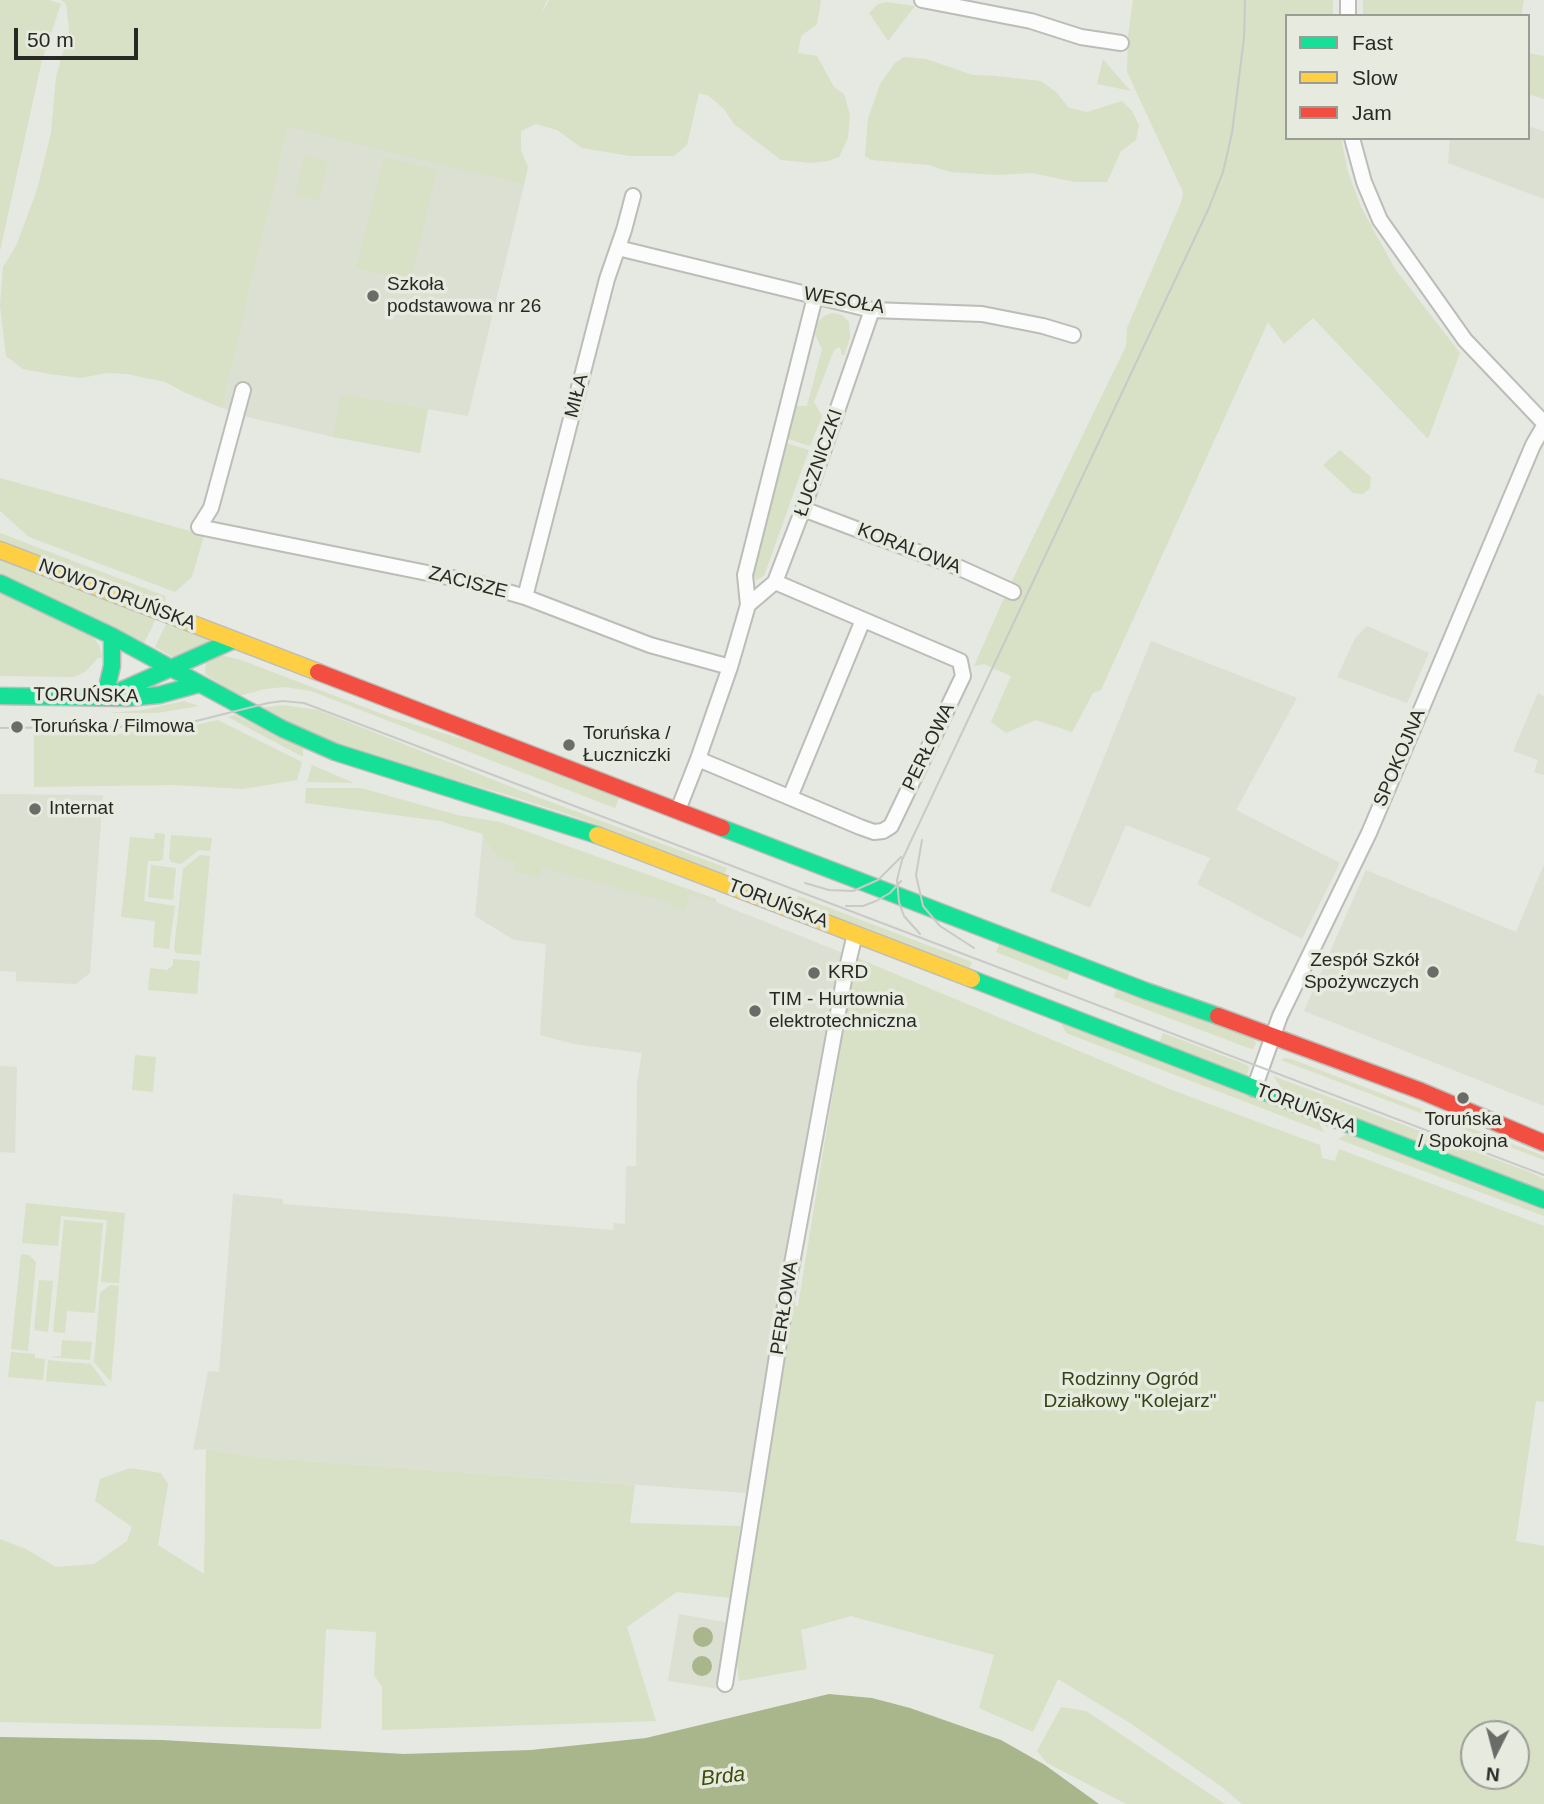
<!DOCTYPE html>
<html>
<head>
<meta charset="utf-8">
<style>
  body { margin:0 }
  #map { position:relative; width:1544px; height:1804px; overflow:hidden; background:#e6e8e2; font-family:Helvetica,sans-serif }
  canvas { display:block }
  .legend { position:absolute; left:1285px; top:14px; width:245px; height:126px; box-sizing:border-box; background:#e7ebdf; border:2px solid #9b9d95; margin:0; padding:9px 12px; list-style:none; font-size:21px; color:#282925 }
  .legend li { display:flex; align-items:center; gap:14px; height:35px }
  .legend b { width:35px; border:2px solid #9b9d95 }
  .north { position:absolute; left:1460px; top:1720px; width:70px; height:70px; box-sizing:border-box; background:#e7ebdf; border:2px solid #9b9d95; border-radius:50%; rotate:186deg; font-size:19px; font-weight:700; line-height:28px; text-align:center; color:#282925 }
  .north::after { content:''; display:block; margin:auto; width:24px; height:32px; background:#6a6c67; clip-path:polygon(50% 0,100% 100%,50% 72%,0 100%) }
  .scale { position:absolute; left:14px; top:28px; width:124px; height:32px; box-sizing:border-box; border:4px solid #282925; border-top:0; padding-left:9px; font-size:21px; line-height:24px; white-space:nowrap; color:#282925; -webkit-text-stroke:5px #e7ebdf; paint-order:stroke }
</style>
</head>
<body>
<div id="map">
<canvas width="1544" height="1804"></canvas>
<ul class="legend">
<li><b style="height:9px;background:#16e098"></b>Fast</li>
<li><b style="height:9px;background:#ffcf43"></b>Slow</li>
<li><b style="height:9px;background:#f24e42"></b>Jam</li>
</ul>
<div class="north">N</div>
<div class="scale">50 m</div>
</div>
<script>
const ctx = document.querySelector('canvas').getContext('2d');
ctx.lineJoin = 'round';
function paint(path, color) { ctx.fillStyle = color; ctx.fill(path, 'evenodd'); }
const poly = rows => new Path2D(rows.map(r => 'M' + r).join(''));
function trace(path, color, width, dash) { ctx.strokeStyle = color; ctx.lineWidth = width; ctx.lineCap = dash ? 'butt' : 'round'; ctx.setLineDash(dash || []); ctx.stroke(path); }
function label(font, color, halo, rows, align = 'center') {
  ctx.font = font + ' Helvetica,sans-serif'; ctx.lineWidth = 7; ctx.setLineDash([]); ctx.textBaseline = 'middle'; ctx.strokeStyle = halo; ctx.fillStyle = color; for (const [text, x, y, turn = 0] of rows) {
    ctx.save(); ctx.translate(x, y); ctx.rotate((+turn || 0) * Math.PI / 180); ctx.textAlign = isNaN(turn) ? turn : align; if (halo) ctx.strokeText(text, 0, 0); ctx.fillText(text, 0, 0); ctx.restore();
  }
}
const built = poly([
  [288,126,524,185,468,416,428,409,420,453,333,437,248,417,222,408],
  [1528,126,1544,131,1544,199,1448,163,1450,138,1528,138],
  [1367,626,1429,653,1407,703,1337,677,1355,638],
  [1151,641,1297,698,1236,810,1340,863,1302,939,1197,884,1210,858,1126,825,1090,908,1050,891],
  [1538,693,1544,696,1544,775,1534,772,1538,760,1513,751],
  [0,794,103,795,90,973,76,984,16,981,16,972,0,971],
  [483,834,698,895,843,953,747,1493,256,1457,206,1449,193,1450,208,1371,219,1372,233,1194,283,1199,283,1204,613,1230,614,1223,625,1224,626,1166,636,1166,637,1082,642,1053,574,1044,540,1035,546,944,514,940,475,916],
  [1544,864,1544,1106,1304,1011,1366,870,1516,932],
  [0,1066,17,1067,15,1153,0,1152],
  [679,1614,730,1623,720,1689,668,1681]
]);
const green = poly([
  [0,0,49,0,61,4,42,60,0,251],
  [61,0,547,0,541,14,549,0,821,0,817,24,801,36,798,53,817,56,834,87,844,94,850,115,848,138,839,157,828,161,812,163,781,160,734,124,724,109,709,96,699,93,687,145,674,156,630,156,582,148,557,130,536,124,521,131,521,150,528,167,524,185,288,127,222,408,186,393,165,382,127,374,106,373,81,378,49,374,23,369,6,356,0,306,3,267,16,246,37,190,51,133,56,77,69,30,66,4],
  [1133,0,1333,0,1333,16,1287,16,1287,138,1341,138,1348,172,1361,207,1395,269,1460,353,1428,439,1313,318,1284,344,1268,322,1101,690,1093,693,1072,732,1036,720,1006,733,991,722,1011,676,984,664,974,666,1008,589,1126,346,1127,328,1182,200,1183,192,1127,72,1128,36],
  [1363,0,1524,0,1521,16,1363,16],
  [886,2,915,6,888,41,869,13,877,5],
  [1528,53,1544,56,1544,99,1528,94],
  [904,57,926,59,973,75,995,76,1041,81,1056,92,1069,108,1087,112,1122,101,1132,111,1139,125,1136,140,1121,151,1107,182,1075,182,1032,173,997,175,950,172,929,165,871,160,865,156,868,119,880,84,895,63],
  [1103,59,1126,86,1131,91,1097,84],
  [304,156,328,162,319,200,295,194],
  [384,157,437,170,410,281,356,268],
  [832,313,842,315,849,322,850,338,844,355,842,355,840,347,834,350,814,402,822,416,810,446,788,439,796,406,807,406,822,349,815,334,818,322,824,316],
  [341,394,428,409,420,453,333,437],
  [786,443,809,450,764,576,756,580,753,573],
  [1340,450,1371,477,1370,488,1363,494,1353,493,1323,465],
  [0,478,204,535,192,577,175,592,29,537,0,511],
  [0,533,165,596,166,600,164,602,0,541],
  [0,560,156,619,144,643,0,573],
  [0,592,92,635,100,647,102,658,98,658,85,672,73,677,0,676],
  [166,624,212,640,176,659,155,647],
  [220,655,241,660,393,718,476,743,619,798,615,808,311,691,284,687,265,689,239,696,205,674,206,661],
  [184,701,199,706,157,713,109,713,143,710],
  [283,705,318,710,524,792,727,868,724,874,576,817,508,795,370,756,334,743,260,708],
  [235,715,303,748,303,757,228,717],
  [218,720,302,762,297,780,243,789,174,785,34,787,34,735,112,735,138,731,175,730],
  [312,765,354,783,307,782],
  [306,788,361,788,457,815,500,822,716,899,716,903,690,893,685,911,670,906,671,903,542,867,539,878,514,871,516,862,501,858,500,860,482,834,440,821,305,803],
  [155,833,165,834,163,859,160,861,148,861,144,901,175,906,169,949,153,947,155,921,121,917,130,837,154,839],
  [171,835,212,838,210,851,199,850,181,864,171,862,169,858],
  [200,855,210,856,201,955,176,953,174,949,183,869],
  [151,865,176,868,173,900,148,897],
  [798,896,972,962,969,970,796,902],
  [999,944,1070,972,1067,980,996,952],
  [855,957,1172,1090,1320,1145,1322,1158,1335,1161,1339,1149,1544,1226,1544,1402,1536,1401,1516,1541,1544,1546,1544,1804,1242,1804,1222,1787,1130,1723,1058,1679,1033,1732,979,1708,994,1655,851,1616,801,1630,807,1669,739,1681,735,1645,791,1305,798,1306],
  [1474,1734,1516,1734,1516,1776,1474,1776],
  [173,959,200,961,197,994,148,990,150,968,167,970,173,965],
  [1116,990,1253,1037,1256,1043,1253,1049,1248,1048,1114,997],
  [1061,1023,1319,1123,1324,1132,1066,1033],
  [1163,1033,1242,1063,1249,1066,1248,1073,1246,1075,1159,1043],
  [135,1055,156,1057,153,1092,132,1090],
  [1285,1058,1294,1060,1544,1156,1544,1160,1281,1060],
  [1273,1076,1532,1173,1544,1179,1544,1191,1283,1090],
  [1347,1134,1544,1210,1544,1216,1338,1139],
  [26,1203,125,1213,119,1283,101,1282,107,1220,61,1216,58,1246,22,1243],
  [64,1220,103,1223,95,1313,67,1311,65,1333,53,1332],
  [21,1254,29,1255,36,1262,28,1351,11,1349],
  [39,1280,53,1281,48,1332,34,1330],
  [110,1285,119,1286,111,1382,94,1362,100,1293],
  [62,1340,92,1342,90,1360,48,1357,61,1356],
  [11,1352,35,1354,35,1358,45,1359,43,1380,8,1377],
  [48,1360,91,1364,107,1386,46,1381],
  [206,1449,256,1457,635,1485,630,1523,740,1526,731,1598,677,1592,627,1627,656,1721,382,1730,382,1687,374,1675,376,1632,326,1629,321,1729,0,1722,0,1539,26,1549,56,1567,94,1564,127,1541,132,1527,95,1501,100,1479,130,1468,161,1473,168,1484,158,1545,204,1574],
  [1061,1707,1086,1711,1225,1804,1126,1804,1047,1763,1037,1751]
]);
const water = poly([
  '693 1637a10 10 0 1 1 20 0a10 10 0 1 1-20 0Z',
  '692 1666a10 10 0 1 1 20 0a10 10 0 1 1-20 0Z',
  [829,1694,872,1698,910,1708,1001,1740,1045,1765,1099,1804,0,1804,0,1737,162,1740,404,1754,531,1750,646,1738]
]);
const street = poly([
  [922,0,1031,21,1081,37,1121,43],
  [1348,16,1348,0],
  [1352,138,1364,182,1380,220,1465,340,1544,423],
  [618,248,872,310,982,314,1043,326,1073,335],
  [243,390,211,508,199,527,477,583,525,597,650,645,730,667],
  [803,509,960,568,1013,592],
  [525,597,607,279,624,230,633,196],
  [748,605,775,582,803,509,872,310],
  [698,759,860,827,874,832,883,831,891,826,963,676,960,661,775,582],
  [790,797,863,620],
  [678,810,698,759,730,667,748,605,745,575,815,297],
  [1254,1089,1280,1016,1369,833,1533,445,1544,426],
  [725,1684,789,1280,844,980,855,934]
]);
const fast = poly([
  [0,583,112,636,283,729,335,752,597,835],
  [113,694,234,640],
  [0,696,127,698,159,695,199,684],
  [105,696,112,666,112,636],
  [722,828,1146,991,1218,1016],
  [972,979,1544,1200]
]);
const slow = poly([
  [0,550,318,672],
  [597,835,972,979]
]);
const jam = poly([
  [318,672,722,828],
  [1218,1016,1421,1091,1544,1143]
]);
const tram = poly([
  [0,728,176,726,268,703,283,701,304,703,1544,1175],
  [922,840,916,875,923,906,940,926,974,948],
  [805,883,829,890,853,891,878,880,901,857],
  [846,906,863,906,876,901,890,893,901,881],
  [920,934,904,916,899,902,897,880,902,860,1208,210,1223,172,1232,133,1244,38,1245,0]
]);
const markers = [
  [373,296,7,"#6a6c67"],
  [17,727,7,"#6a6c67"],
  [569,745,7,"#6a6c67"],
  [35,809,7,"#6a6c67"],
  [1433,972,7,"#6a6c67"],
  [814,973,7,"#6a6c67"],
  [755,1011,7,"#6a6c67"],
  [1463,1098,7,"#6a6c67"]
];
const poiNames = [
  ["Szkoła",387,285],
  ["podstawowa nr 26",387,307],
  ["Toruńska / Filmowa",31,727],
  ["Toruńska /",583,734],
  ["Łuczniczki",583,756],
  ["Internat",49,809],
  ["Zespół Szkół",1419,961,"right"],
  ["Spożywczych",1419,983,"right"],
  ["KRD",828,973],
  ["TIM - Hurtownia",769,1000],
  ["elektrotechniczna",769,1022],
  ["Toruńska",1463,1120,"center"],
  ["/ Spokojna",1463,1142,"center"]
];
const streetNames = [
  ["WESOŁA",844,301,10],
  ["MIŁA",577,396,-76],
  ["ŁUCZNICZKI",819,463,-71],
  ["KORALOWA",909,549,21],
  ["ZACISZE",468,583,14],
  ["NOWOTORUŃSKA",117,595,21],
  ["TORUŃSKA",86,696,1],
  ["PERŁOWA",929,747,-64],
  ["SPOKOJNA",1400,758,-67],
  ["TORUŃSKA",778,904,21],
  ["TORUŃSKA",1306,1109,21],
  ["PERŁOWA",785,1308,-81]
];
const parkNames = [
  ["Rodzinny Ogród",1130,1380],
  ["Działkowy \"Kolejarz\"",1130,1402]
];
const waterNames = [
  ["Brda",723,1777,-6]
];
paint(built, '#dbe0d2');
paint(green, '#d8e0c5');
paint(water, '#a9b58b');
trace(street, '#bbbdb8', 18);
trace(fast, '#bbbdb8', 19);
trace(slow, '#bbbdb8', 19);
trace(jam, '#bbbdb8', 19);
trace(street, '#fbfcfb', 14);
trace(fast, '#16e098', 16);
trace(slow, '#ffcf43', 16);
trace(jam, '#f24e42', 16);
trace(tram, '#c9c9c8', 2);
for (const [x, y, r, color] of markers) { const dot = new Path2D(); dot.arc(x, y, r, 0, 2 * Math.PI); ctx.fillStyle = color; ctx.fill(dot); trace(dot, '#e7ebdf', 2.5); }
label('19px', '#282925', '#e7ebdf', poiNames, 'left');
label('19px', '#282925', '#e7ebdf', streetNames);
label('19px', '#364115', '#e7ebdf', parkNames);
label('italic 21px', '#3c4b05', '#e7ebdf', waterNames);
</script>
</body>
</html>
